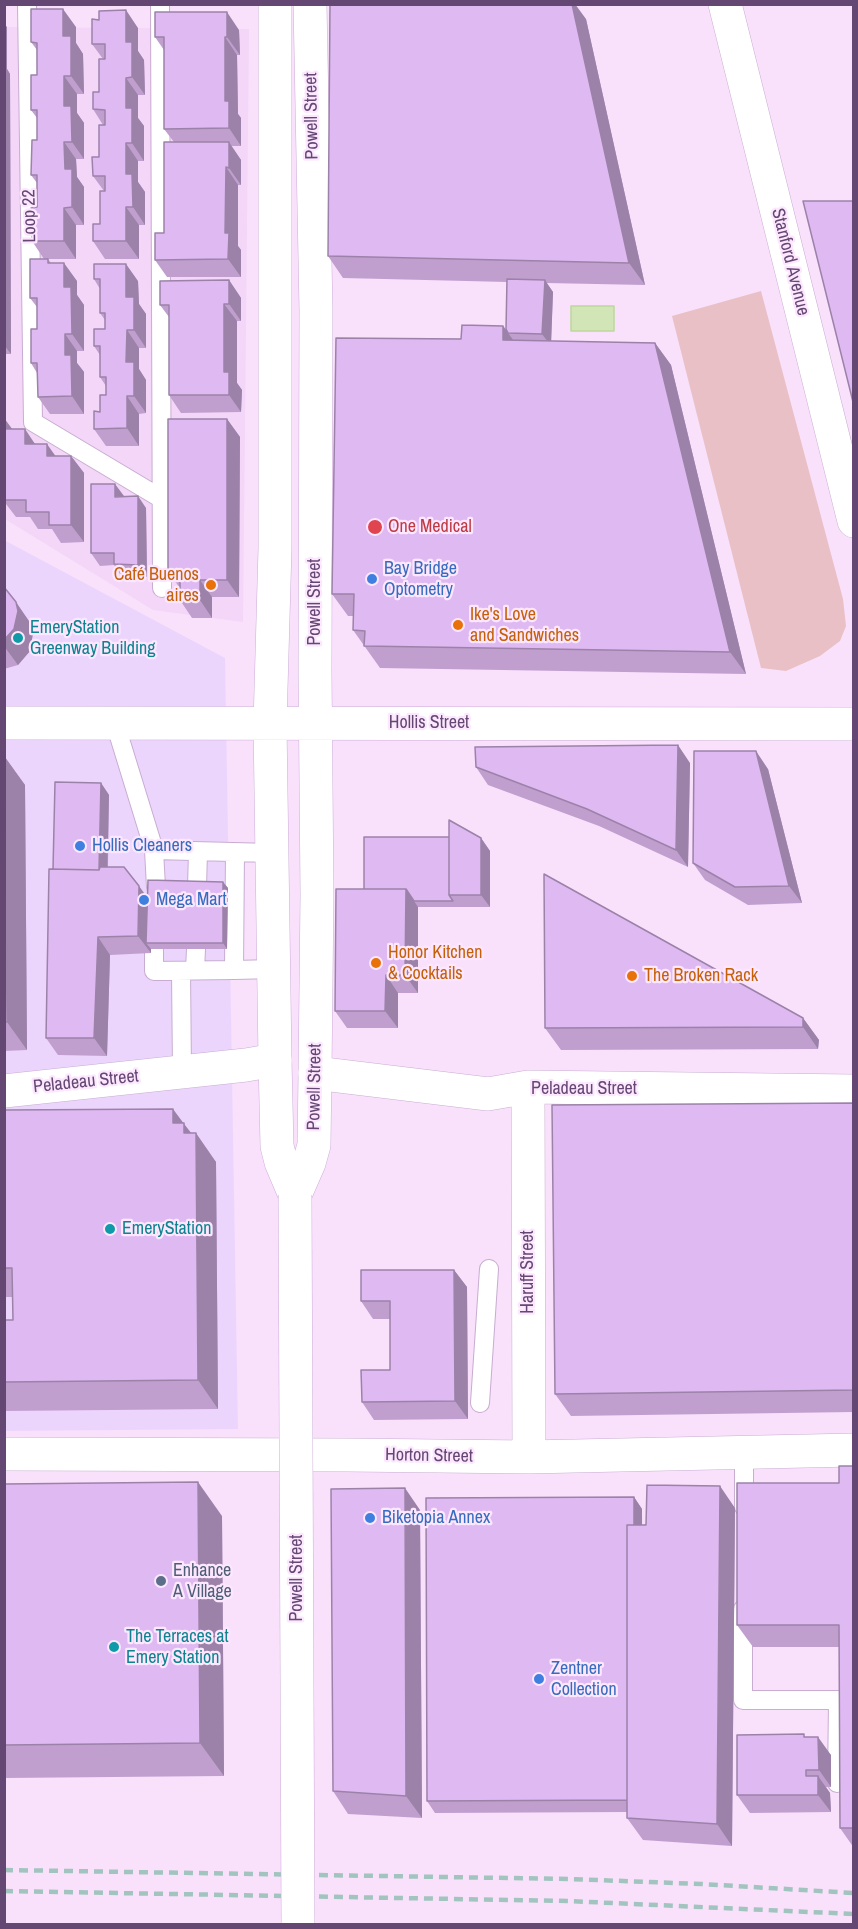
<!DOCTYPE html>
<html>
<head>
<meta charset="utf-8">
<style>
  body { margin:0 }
  #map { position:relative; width:858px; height:1929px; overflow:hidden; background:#f9e1fc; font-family:"Archivo Narrow",sans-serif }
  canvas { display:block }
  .frame { position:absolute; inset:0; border:6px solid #644873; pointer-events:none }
</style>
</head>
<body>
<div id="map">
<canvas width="858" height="1929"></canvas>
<div class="frame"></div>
</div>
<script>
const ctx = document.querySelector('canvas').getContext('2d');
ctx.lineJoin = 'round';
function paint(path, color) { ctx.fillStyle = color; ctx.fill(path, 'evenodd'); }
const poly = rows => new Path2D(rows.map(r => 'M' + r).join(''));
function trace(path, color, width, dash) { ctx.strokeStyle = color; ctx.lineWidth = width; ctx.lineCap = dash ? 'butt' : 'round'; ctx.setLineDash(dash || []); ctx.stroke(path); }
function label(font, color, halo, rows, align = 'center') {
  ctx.font = font + ' "Archivo Narrow",sans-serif'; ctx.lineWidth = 4.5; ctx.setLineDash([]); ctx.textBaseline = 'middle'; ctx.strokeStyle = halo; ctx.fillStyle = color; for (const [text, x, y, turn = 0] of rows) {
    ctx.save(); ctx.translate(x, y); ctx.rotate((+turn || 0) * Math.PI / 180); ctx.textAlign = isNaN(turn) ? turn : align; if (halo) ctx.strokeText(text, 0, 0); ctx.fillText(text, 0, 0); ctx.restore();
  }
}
const residential = poly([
  [4,27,249,29,243,622,153,610,5,519]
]);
const commercial = poly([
  [4,540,225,658,238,1429,5,1431]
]);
const green = poly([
  [761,291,843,599,846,626,840,641,820,656,786,671,761,668,672,316]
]);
const water = poly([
  [571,306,614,306,614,331,571,331,571,306]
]);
const lane = poly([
  [27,4,33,422,162,499],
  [160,4,162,588],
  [115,723,154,850,272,853],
  [154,850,156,887],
  [197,887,198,852],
  [154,950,154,971,234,970,235,853],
  [195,970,196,949],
  [234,970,274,969],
  [181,971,182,1072],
  [480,1403,489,1269],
  [744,1507,744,1453],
  [743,1609,743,1700,838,1700,837,1783]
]);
const street = poly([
  [725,4,854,521],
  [315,1073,488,1094,528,1087,854,1091],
  [528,1087,529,1457],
  [4,1091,246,1065,275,1060],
  [4,1454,347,1455,529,1457,854,1450]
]);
const secondary = poly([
  [275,4,275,548,270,724,275,1060,277,1146,281,1162,295,1195],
  [4,723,854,724],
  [295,1195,309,1163,314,1145,315,1073,317,895,315,671,316,311,310,4]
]);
const rail = poly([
  [4,1870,570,1879,701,1884,854,1893],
  [4,1891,568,1901,854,1914]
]);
const secondaryBridge = poly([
  [295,1195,298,1924]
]);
const wall = poly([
  [586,19,645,285,546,283,553,292,551,341,655,343,671,365,746,674,380,668,353,630,353,616,348,616,332,594,461,339,503,326,506,329,507,282,343,278,328,256],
  [4,24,7,27,7,69,10,74,11,354,4,354],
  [76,27,76,43,83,54,84,94,77,94,77,113,84,123,84,159,76,159,77,177,84,187,84,225,76,225,76,259,44,259,32,241,37,207,37,183,31,175,37,140,37,118,31,110,37,75,37,50,31,42],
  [138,28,138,51,144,60,145,95,138,95,138,118,144,126,144,161,138,161,138,182,145,192,145,225,139,225,139,259,105,259,93,241,100,224,104,191,93,176,99,157,103,125,93,109,99,92,103,59,92,44],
  [239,30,240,55,237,55,238,114,241,118,241,146,231,146,241,160,241,185,238,185,238,246,241,250,241,277,167,277,155,260,164,233,174,142,164,129,164,50,155,37],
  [48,259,51,263,77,281,77,295,84,305,84,351,77,351,77,363,84,372,84,414,50,414,38,397,37,373,31,363,37,329,37,307,30,298],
  [94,279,138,281,139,304,146,314,146,348,139,348,139,369,146,380,146,413,139,414,139,446,106,446,94,429,106,395,106,386,100,377,100,355,94,346,105,329,105,320,100,313,100,289],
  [229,280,241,298,241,321,237,321,237,383,242,390,241,412,181,413,169,395,169,317,160,305],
  [4,418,12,429,55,456,71,456,84,473,84,542,61,543,52,529,38,529,30,517,16,517,6,504,4,504],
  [227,419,240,437,239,597,212,597,212,618,192,618,180,600,180,588,168,572],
  [124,496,146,508,147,577,122,577,114,565,100,566,91,553],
  [4,587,31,624,33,633,30,651,18,665,4,669],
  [4,757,25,785,27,1050,4,1051],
  [690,763,688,867,599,826,488,785,476,767],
  [768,769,802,903,748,905,705,880,693,863],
  [101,783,109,795,108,867,147,897,223,882,228,888,227,949,151,949,151,953,110,955,107,1056,58,1055,46,1038,53,869],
  [481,838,490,851,490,907,418,907,418,993,398,993,398,1028,347,1028,335,1011,364,889],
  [803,1018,819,1040,818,1049,561,1050,545,1028],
  [854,1103,854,1412,571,1416,555,1394],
  [4,1110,183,1123,216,1162,218,1409,4,1411,4,1320,13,1320,12,1297,4,1297],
  [454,1270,467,1287,468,1419,374,1420,362,1402,390,1370,390,1319,373,1319,361,1301],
  [854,1466,854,1848,840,1828,839,1647,753,1647,737,1625,839,1483],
  [4,1484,222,1516,224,1776,4,1778],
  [634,1497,642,1509,642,1525,735,1508,732,1846,643,1840,627,1818,627,1812,435,1813,427,1801],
  [420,1510,422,1818,348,1814,333,1791],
  [806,1737,831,1755,831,1787,826,1787,830,1793,831,1812,750,1813,737,1795]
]);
const shadedWall = poly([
  [572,4,575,4,586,19,645,285,629,263],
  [63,9,76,27,76,43,83,54,84,94,71,76,63,36],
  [126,10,138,28,138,51,144,60,145,95,132,77,126,42],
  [227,12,239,30,240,55,227,37],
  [4,24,7,27,7,69,10,74,11,354,4,345],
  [225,37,237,55,238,114,241,118,241,146,229,128,225,101],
  [64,76,77,94,77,113,84,123,84,159,72,142,64,106],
  [126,78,138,95,138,118,144,126,144,161,132,143,126,108],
  [64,142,76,159,77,177,84,187,84,225,72,207,65,169],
  [229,142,241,160,241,185,229,168],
  [126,143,138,161,138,182,145,192,145,225,133,207,126,174],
  [226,167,238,185,238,246,241,250,241,277,228,259,225,233],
  [126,207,139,225,139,259,126,241],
  [64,208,76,225,76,259,64,241],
  [64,263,77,281,77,295,84,305,84,351,72,334,64,287],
  [126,264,138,281,139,304,146,314,146,348,134,330,126,297],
  [229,280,241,298,241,321,229,304],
  [545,280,553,292,551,346,542,334],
  [224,304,237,321,237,383,242,390,241,412,229,395,224,372],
  [503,326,519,348,503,340],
  [127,330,139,348,139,369,146,380,146,413,134,396,126,362],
  [65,334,77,351,77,363,84,372,84,414,72,396,65,355],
  [655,343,671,365,746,674,730,652],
  [127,396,139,414,139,446,127,428],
  [4,418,15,433,4,432],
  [227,419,240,437,239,597,227,580],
  [25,429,37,447,25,444],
  [47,444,59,461,47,456],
  [71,456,84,473,84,542,71,525],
  [115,484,124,496,115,497],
  [138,496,146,508,147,577,138,565],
  [200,580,212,597,212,618,200,600],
  [16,602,31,624,33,633,30,651,18,665,4,646,4,640],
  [678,745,690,763,688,867,676,850],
  [756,751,768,769,802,903,789,886],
  [5,757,25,785,27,1050,7,1022],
  [101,783,109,795,107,885,99,873],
  [481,838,490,851,490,907,481,895],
  [223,882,228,888,227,949,223,943],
  [139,886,152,904,146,943,151,949,151,953,138,936],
  [406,889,418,907,418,993,405,975],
  [98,937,110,955,107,1056,94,1038],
  [386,975,398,993,398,1028,385,1011],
  [803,1018,819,1040,818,1049,803,1027],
  [173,1109,196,1140,196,1133,216,1162,218,1409,198,1380,173,1123],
  [454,1270,467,1287,468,1419,455,1401],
  [198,1482,222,1516,224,1776,200,1743],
  [720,1486,735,1508,732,1846,717,1824],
  [405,1488,420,1510,422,1818,406,1796],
  [634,1497,642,1509,643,1812,635,1800],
  [818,1737,831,1755,831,1787,819,1770],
  [818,1776,830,1793,831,1812,818,1795]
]);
const building = poly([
  [330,4,572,4,629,263,328,256,330,4],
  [31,9,63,9,63,36,71,36,71,76,64,76,64,106,71,106,72,142,64,142,65,169,72,169,72,207,64,208,64,241,32,241,31,208,37,207,37,175,31,175,32,140,37,140,37,110,31,110,31,75,37,75,37,43,31,42,31,9],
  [126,10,126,42,132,42,132,77,126,78,126,108,132,108,132,143,126,143,126,174,132,174,133,207,126,207,126,241,93,241,93,224,100,224,100,191,105,191,105,176,93,176,92,157,99,157,99,125,105,125,105,110,93,109,93,92,99,92,99,59,105,59,105,44,92,44,92,19,99,20,99,11,126,10],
  [155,12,227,12,227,37,225,37,225,101,229,101,229,128,164,129,164,37,155,37,155,12],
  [164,142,229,142,229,168,226,167,225,233,229,233,228,259,155,260,155,233,164,233,164,142],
  [803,201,854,201,854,406,803,201],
  [30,259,48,259,48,263,64,263,64,287,71,287,72,334,65,334,65,355,71,355,72,396,38,397,37,363,31,363,31,329,37,329,37,298,30,298,30,259],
  [94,264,126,264,126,297,134,297,134,330,127,330,126,362,134,362,134,396,127,396,127,428,94,429,94,411,100,412,100,395,106,395,106,377,100,377,100,346,94,346,94,329,105,329,105,313,100,313,100,279,94,279,94,264],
  [507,279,545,280,542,334,508,333,506,329,507,279],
  [229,280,229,304,224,304,224,372,229,372,229,395,169,395,169,305,160,305,160,281,229,280],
  [462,325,503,326,503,340,655,343,730,652,364,646,365,631,353,630,354,594,332,594,336,338,461,339,462,325],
  [168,419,227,419,227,580,200,580,200,600,180,600,180,571,168,572,168,419],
  [4,429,25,429,25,444,47,444,47,456,71,456,71,525,49,525,49,512,26,512,26,500,4,500,4,429],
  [91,484,115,484,115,497,138,496,138,565,114,564,114,553,91,553,91,484],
  [4,587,16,602,18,611,14,629,4,640,4,587],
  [678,745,676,850,587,809,476,767,475,747,678,745],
  [694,751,756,751,789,886,735,887,693,863,694,751],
  [4,757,5,757,7,1022,4,1022,4,757],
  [55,782,101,783,99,870,53,869,55,782],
  [449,820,481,838,481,895,449,895,449,820],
  [364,837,449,837,449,895,453,901,414,901,406,889,364,889,364,837],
  [100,867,124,867,139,886,138,936,98,937,94,1038,46,1038,49,869,99,870,100,867],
  [544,874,803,1018,803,1027,545,1028,544,874],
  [148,880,223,882,223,943,146,943,148,880],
  [336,889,406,889,405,975,386,975,385,1011,335,1011,336,889],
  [854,1103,854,1390,555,1394,552,1105,854,1103],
  [173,1109,173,1123,184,1123,184,1133,196,1133,198,1380,4,1382,4,1320,13,1320,12,1268,4,1268,4,1110,173,1109],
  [361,1270,454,1270,455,1401,362,1402,361,1370,390,1370,390,1301,361,1301,361,1270],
  [839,1466,854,1466,854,1828,840,1828,839,1625,737,1625,737,1483,839,1483,839,1466],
  [198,1482,200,1743,4,1745,4,1484,198,1482],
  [647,1485,720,1486,717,1824,627,1818,627,1525,646,1525,647,1485],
  [405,1488,406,1796,333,1791,331,1489,405,1488],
  [634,1497,634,1525,627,1525,627,1800,427,1801,426,1498,634,1497],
  [804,1734,804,1737,818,1737,819,1770,806,1770,806,1776,818,1776,818,1795,737,1795,737,1735,804,1734]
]);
const markers = [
  [375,527,8,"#e0444e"],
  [372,579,6,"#3f7fe0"],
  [211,585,6,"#e8710a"],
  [458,625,6,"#e8710a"],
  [18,638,6,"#0f9aa8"],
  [80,846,6,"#3f7fe0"],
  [144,900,6,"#3f7fe0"],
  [376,963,6,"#e8710a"],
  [632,976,6,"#e8710a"],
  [110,1229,6,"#0f9aa8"],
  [370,1518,6,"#3f7fe0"],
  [161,1581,6,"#5c6f8a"],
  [114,1647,6,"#0f9aa8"],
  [539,1679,6,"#3f7fe0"]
];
const streetNames = [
  ["Powell Street",312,116,-91],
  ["Loop 22",30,216,-91],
  ["Stanford Avenue",790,262,76],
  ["Powell Street",315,602,-90],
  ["Hollis Street",429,723],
  ["Peladeau Street",86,1082,-6],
  ["Powell Street",315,1087,-89],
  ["Peladeau Street",584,1089],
  ["Haruff Street",528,1272,-90],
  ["Horton Street",429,1456,1],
  ["Powell Street",297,1578,-90]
];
const healthNames = [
  ["One Medical",388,527]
];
const shopNames = [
  ["Bay Bridge",384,569],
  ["Optometry",384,590],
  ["Hollis Cleaners",92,846],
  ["Mega Mart",156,900],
  ["Biketopia Annex",382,1518],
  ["Zentner",551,1669],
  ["Collection",551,1690]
];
const foodNames = [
  ["Café Buenos",199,575,"right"],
  ["aires",199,596,"right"],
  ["Ike's Love",470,615],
  ["and Sandwiches",470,636],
  ["Honor Kitchen",388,953],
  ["& Cocktails",388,974],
  ["The Broken Rack",644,976]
];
const cultureNames = [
  ["EmeryStation",30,628],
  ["Greenway Building",30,649],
  ["EmeryStation",122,1229],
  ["The Terraces at",126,1637],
  ["Emery Station",126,1658]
];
const serviceNames = [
  ["Enhance",173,1571],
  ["A Village",173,1592]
];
paint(residential, '#f3d6f8');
paint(commercial, '#ecd5fc');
paint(green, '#e9c0c5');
paint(water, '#d1e5b6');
trace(water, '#bdd79c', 1.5);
trace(lane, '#c8add1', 20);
trace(street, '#c8add1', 34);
trace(secondary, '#ccadd7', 34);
trace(lane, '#fff', 18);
trace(street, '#fff', 33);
trace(secondary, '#fff', 33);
trace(rail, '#a1c4be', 4.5, [9, 6]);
trace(secondaryBridge, '#ccadd7', 34, []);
trace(secondaryBridge, '#fff', 33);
paint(wall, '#c09fcf');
paint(shadedWall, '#9c82a9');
paint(building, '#dfb9f1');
trace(building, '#9c82a9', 1.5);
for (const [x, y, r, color] of markers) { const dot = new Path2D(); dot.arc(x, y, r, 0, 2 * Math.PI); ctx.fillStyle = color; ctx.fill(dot); trace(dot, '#fce7ff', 2); }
label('18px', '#644873', '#fce7ff', streetNames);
label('18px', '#be3a42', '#fce7ff', healthNames, 'left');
label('18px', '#366cbe', '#fce7ff', shopNames, 'left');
label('18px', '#c56008', '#fce7ff', foodNames, 'left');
label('18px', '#0d838f', '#fce7ff', cultureNames, 'left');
label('18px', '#4e5e75', '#fce7ff', serviceNames, 'left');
</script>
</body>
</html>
